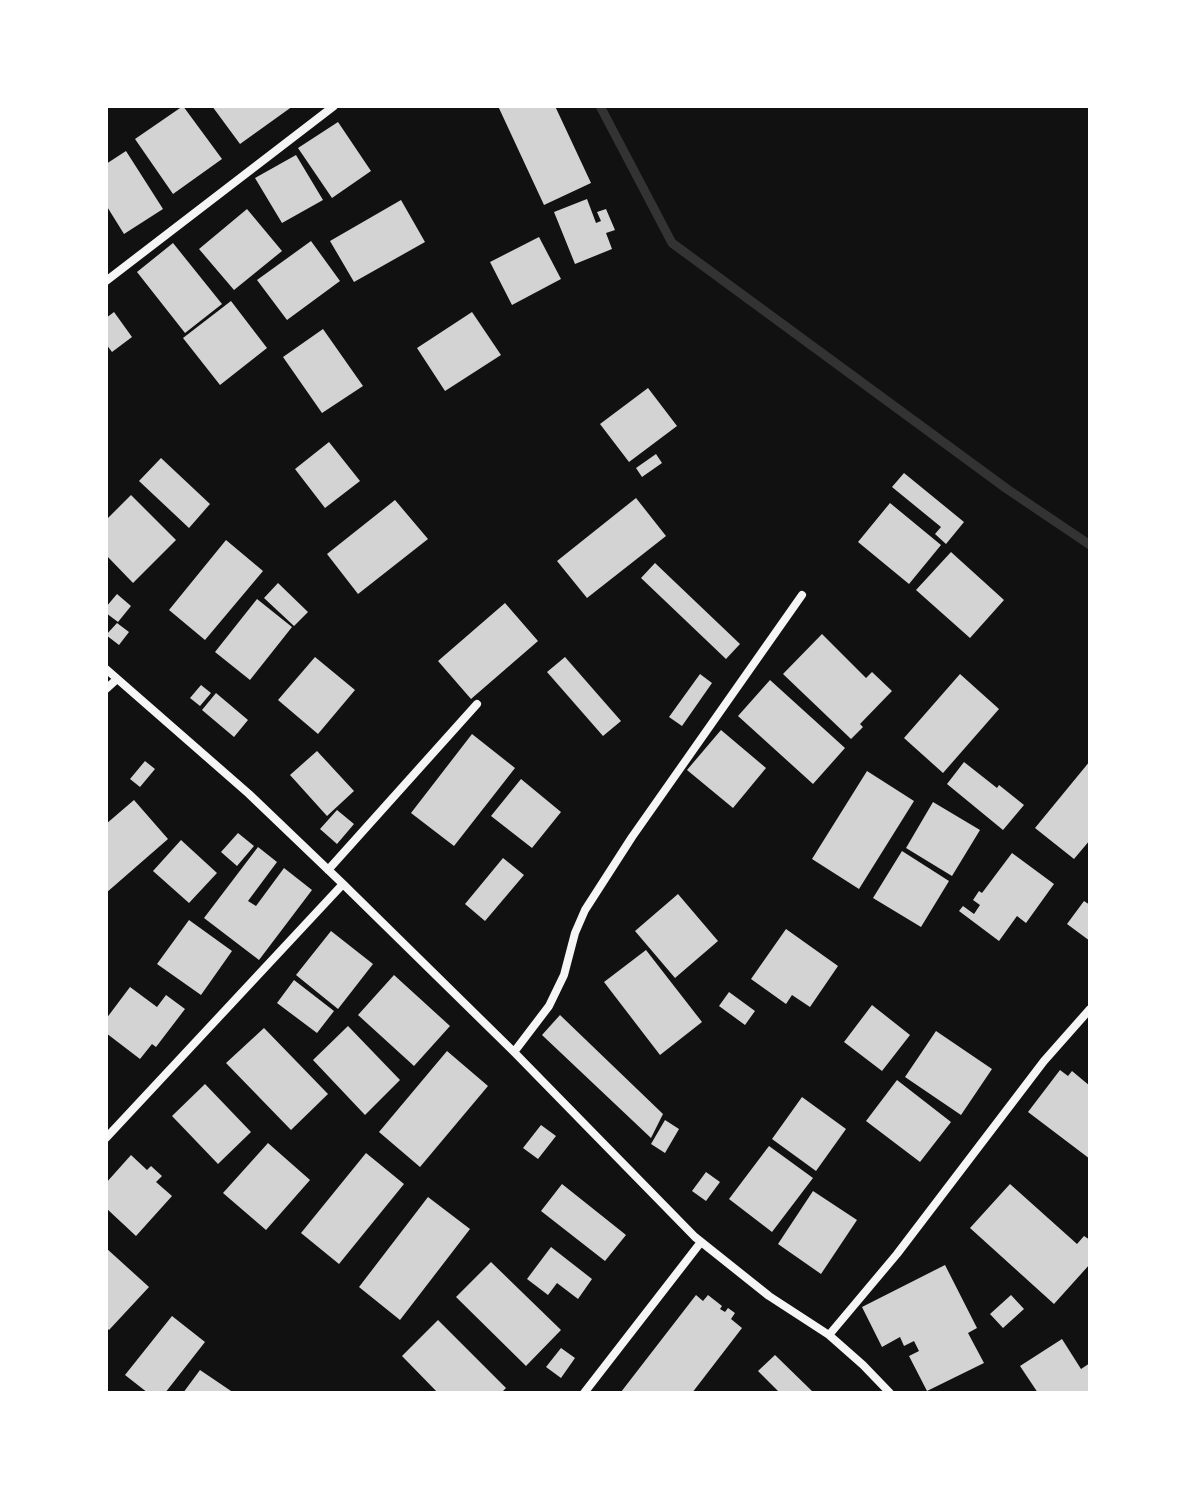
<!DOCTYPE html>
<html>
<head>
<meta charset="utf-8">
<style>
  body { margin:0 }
  #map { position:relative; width:1196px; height:1499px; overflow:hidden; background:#111; font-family:Spectral,serif }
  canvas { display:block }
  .frame { position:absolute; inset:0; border:108px solid #fff; pointer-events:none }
</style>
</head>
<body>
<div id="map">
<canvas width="1196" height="1499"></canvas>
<div class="frame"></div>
</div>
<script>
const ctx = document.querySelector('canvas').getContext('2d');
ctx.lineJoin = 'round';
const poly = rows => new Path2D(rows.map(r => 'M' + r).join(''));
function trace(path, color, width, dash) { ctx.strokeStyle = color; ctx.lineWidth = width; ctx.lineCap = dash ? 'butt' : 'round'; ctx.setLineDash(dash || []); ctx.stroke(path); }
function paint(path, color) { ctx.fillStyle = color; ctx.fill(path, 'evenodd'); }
const stream = poly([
  [600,106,672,243,1007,489,1090,545]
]);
const building = poly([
  [183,106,222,159,173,194,135,139],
  [212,106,293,106,240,144],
  [498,106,555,106,591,183,544,205],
  [338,122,371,171,332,198,298,148],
  [126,151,163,209,124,234,106,205,106,164],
  [296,155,323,200,282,223,255,178],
  [587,199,596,223,601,221,597,212,606,209,615,230,606,233,612,249,575,264,554,212],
  [401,200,425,242,354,282,330,241],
  [247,209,282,251,234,290,199,249],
  [539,237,561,279,512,305,490,262],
  [311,241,340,281,287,320,257,280],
  [173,243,222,304,185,333,137,272],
  [231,301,267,348,220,385,183,338],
  [114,312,132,337,112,352,106,344,106,318],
  [472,312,501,355,445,391,417,348],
  [323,329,363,386,322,413,283,357],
  [648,388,677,426,629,462,600,424],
  [329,442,360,481,325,508,295,469],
  [656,454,662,463,642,477,636,468],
  [161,458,210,504,189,528,139,481],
  [904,473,964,522,946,544,935,534,941,527,892,487],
  [131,495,176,540,133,583,106,555,106,520],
  [636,498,666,536,587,598,557,561],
  [395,500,428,539,358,594,327,554],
  [890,503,941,545,909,584,858,542],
  [226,540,263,571,205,640,169,610],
  [951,552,1004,600,970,638,916,590],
  [655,563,740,644,726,659,641,578],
  [278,583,308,612,294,626,264,598],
  [117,594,131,606,118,622,106,613,106,607],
  [257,599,292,627,250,680,215,652],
  [505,603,538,641,471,699,438,661],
  [117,623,129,632,119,645,106,635],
  [822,634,866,678,872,672,892,691,860,724,863,727,851,739,783,674],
  [315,657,355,690,318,734,278,700],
  [565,657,621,721,603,736,547,672],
  [700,674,712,683,682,726,669,717],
  [960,674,999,709,943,773,904,738],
  [770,680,845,748,813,784,738,716],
  [201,685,211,693,200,706,190,698],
  [216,693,248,720,234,737,202,710],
  [721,730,766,768,733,808,687,770],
  [472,734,515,768,454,846,411,813],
  [317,751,354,791,327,816,290,775],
  [145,761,155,769,140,787,130,779],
  [1090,761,1090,840,1074,859,1035,828],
  [964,762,997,788,999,785,1024,805,1003,830,947,784],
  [867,771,914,801,859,889,812,859],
  [521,779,561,812,532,848,491,816],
  [134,800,168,839,106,893,106,824],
  [933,802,980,830,952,876,906,848],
  [337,810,354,824,337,844,320,829],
  [238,833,254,846,237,866,221,852],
  [181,840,217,873,189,903,153,871],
  [258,847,277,862,248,901,256,906,284,868,312,890,259,960,204,918],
  [902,851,949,881,921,927,873,898],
  [1012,853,1054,884,1026,923,1017,916,999,941,959,911,963,906,974,914,980,905,973,900,979,891,982,893],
  [503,858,524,875,485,921,465,904],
  [678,894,718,941,675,978,635,931],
  [1084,901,1090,905,1090,941,1067,924],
  [189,920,232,951,201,995,157,964],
  [786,929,838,966,810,1007,792,995,786,1004,751,979],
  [331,931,373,964,338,1009,296,975],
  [646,950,702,1022,660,1055,604,982],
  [394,975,450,1026,414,1066,358,1015],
  [294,980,334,1011,317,1033,277,1003],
  [130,987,157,1007,166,995,185,1009,156,1047,152,1044,140,1059,106,1033,106,1019],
  [729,992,755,1011,745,1025,719,1006],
  [872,1005,910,1035,882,1071,844,1042],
  [560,1015,663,1114,651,1138,542,1035],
  [348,1026,400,1080,365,1115,313,1060],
  [264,1028,328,1094,291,1130,226,1063],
  [936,1031,992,1069,961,1115,905,1077],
  [447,1051,488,1086,420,1167,379,1132],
  [1060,1070,1068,1076,1072,1071,1090,1086,1090,1159,1028,1112],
  [897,1080,951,1122,920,1162,866,1121],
  [205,1084,251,1132,218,1164,172,1116],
  [802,1097,846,1129,816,1171,772,1139],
  [665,1120,679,1129,665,1153,651,1144],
  [541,1125,556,1136,538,1159,523,1148],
  [268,1143,310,1180,266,1230,223,1193],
  [769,1146,813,1178,772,1232,729,1199],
  [366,1153,404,1184,339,1264,301,1233],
  [131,1155,147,1170,151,1166,162,1176,156,1182,172,1196,136,1236,106,1208,106,1183],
  [706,1172,720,1182,706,1201,692,1191],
  [562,1184,626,1235,605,1261,541,1211],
  [1010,1184,1077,1244,1084,1236,1090,1240,1090,1264,1054,1304,970,1228],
  [813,1191,857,1220,821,1274,778,1244],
  [428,1197,470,1229,400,1320,359,1287],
  [551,1247,592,1279,578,1299,557,1283,548,1295,527,1279],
  [106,1248,149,1287,109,1330,106,1327],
  [491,1262,561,1330,526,1366,456,1297],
  [945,1265,977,1328,968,1333,984,1363,927,1391,909,1356,919,1351,914,1341,904,1346,900,1337,882,1347,862,1307],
  [696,1295,703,1301,708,1295,722,1306,720,1309,725,1312,728,1308,735,1313,731,1319,742,1328,692,1393,622,1393,621,1392],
  [1011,1295,1024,1309,1003,1328,990,1314],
  [172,1316,205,1342,165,1393,148,1393,125,1375],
  [438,1320,506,1388,501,1393,438,1393,402,1356],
  [1062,1339,1081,1369,1090,1363,1090,1393,1038,1393,1020,1366],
  [561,1348,575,1358,561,1378,546,1367],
  [775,1355,814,1393,780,1393,758,1371],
  [200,1370,234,1393,183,1393]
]);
const minor = poly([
  [106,281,334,106],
  [106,669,249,794,343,884,514,1052,695,1237,769,1296,829,1335,863,1365,890,1393],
  [106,689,117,679],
  [328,870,477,704],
  [514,1052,549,1006,564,975,575,933,585,910,632,837,802,595],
  [106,1138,343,884],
  [829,1335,897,1254,1044,1061,1090,1009],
  [584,1393,701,1242]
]);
trace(stream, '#333', 9);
paint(building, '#d3d3d3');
trace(minor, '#f5f5f5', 8);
</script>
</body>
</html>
